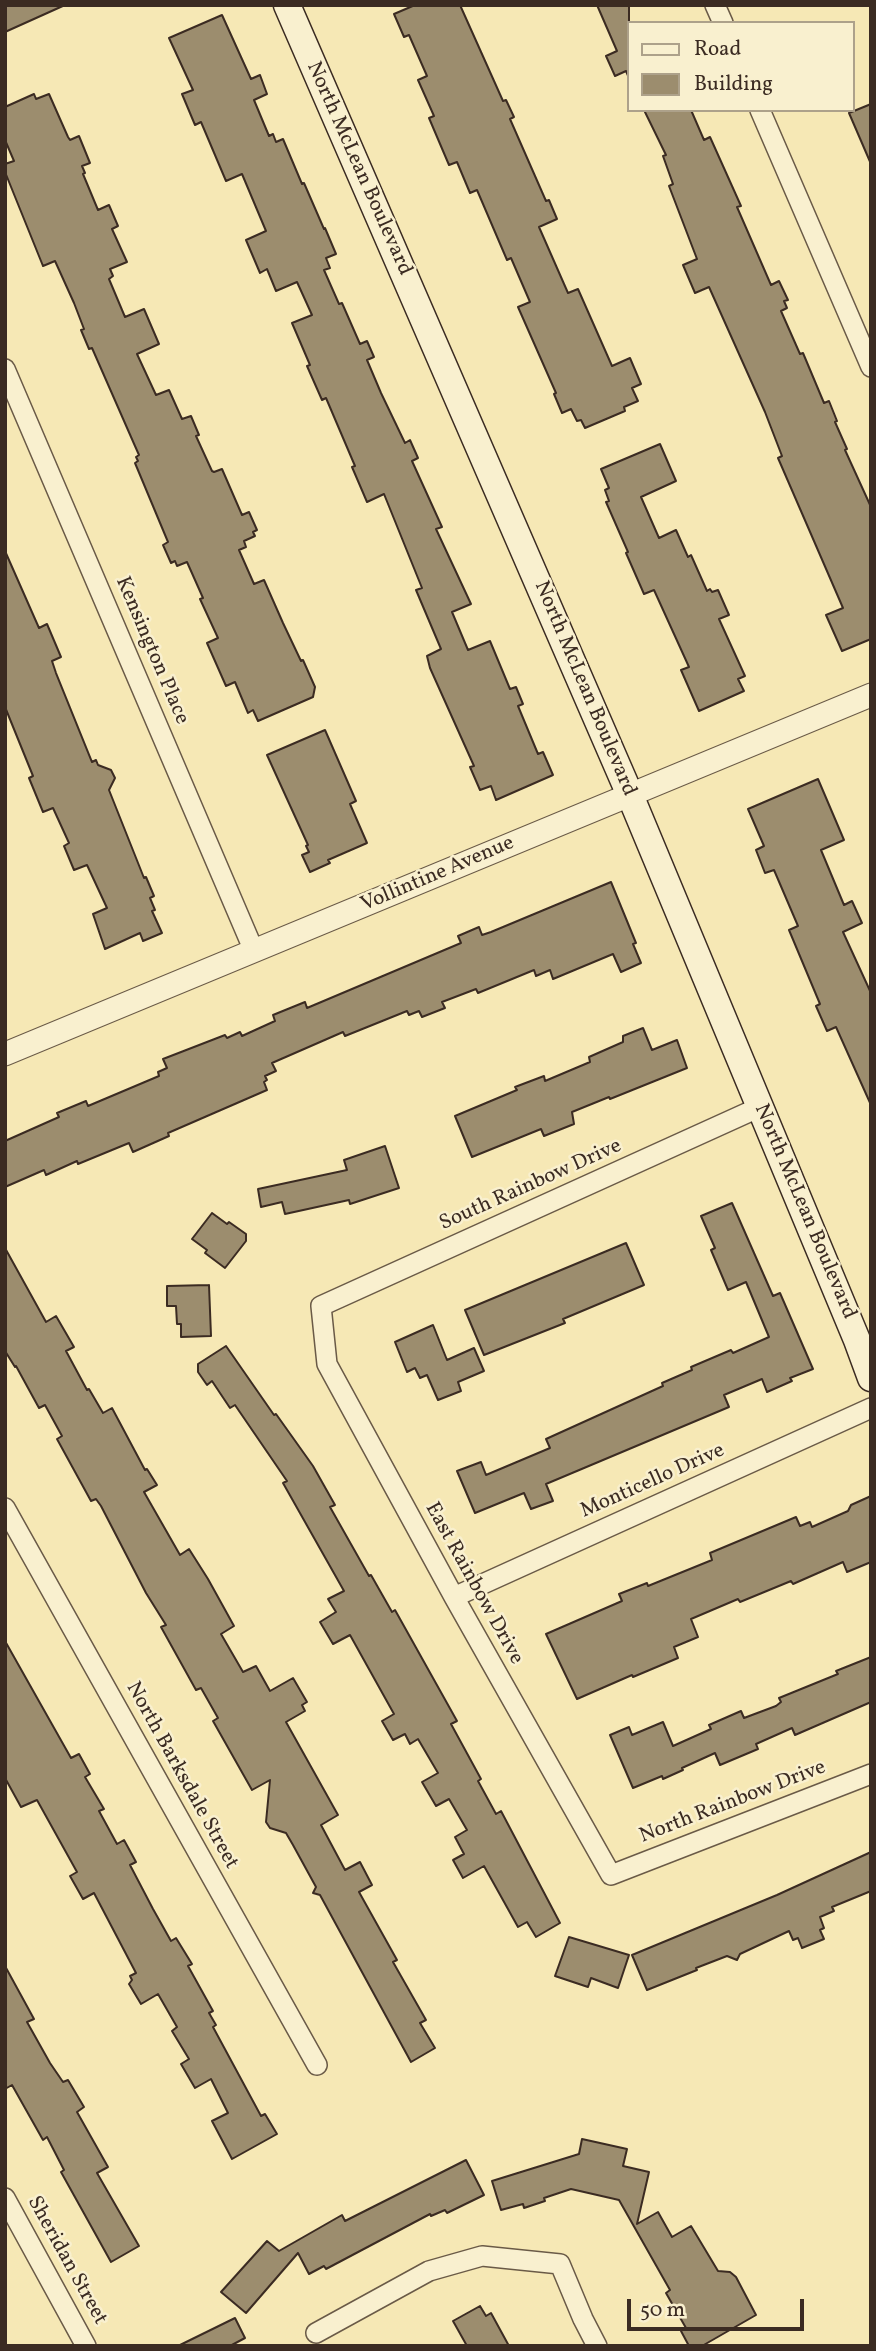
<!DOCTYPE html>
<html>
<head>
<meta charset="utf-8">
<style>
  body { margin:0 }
  #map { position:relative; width:876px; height:2351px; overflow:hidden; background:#f6e8b5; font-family:Vollkorn,serif }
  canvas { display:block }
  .frame { position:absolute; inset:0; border:7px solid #3b2b22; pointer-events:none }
  .legend { position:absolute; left:627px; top:21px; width:228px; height:91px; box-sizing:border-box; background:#f9f0cf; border:2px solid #ada18a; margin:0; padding:9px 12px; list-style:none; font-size:21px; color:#3b2b22 }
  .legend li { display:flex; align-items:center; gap:14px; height:35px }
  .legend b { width:35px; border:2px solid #ada18a }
  .scale { position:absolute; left:627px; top:2299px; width:177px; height:32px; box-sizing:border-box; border:4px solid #3b2b22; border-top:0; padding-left:9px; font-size:21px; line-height:24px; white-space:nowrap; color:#3b2b22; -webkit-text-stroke:5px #f9f0cf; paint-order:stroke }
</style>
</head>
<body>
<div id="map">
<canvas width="876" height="2351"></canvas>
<div class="frame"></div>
<ul class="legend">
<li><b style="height:9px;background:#f9f0cf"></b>Road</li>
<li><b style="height:19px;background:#9c8d6e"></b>Building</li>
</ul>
<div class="scale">50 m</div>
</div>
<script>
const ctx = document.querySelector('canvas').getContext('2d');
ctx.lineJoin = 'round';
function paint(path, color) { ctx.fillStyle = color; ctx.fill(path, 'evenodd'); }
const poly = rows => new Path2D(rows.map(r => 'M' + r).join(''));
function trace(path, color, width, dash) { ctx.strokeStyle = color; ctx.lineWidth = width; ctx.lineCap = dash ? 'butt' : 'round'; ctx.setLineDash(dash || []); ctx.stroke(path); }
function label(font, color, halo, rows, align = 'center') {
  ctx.font = font + ' Vollkorn,serif'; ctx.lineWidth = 5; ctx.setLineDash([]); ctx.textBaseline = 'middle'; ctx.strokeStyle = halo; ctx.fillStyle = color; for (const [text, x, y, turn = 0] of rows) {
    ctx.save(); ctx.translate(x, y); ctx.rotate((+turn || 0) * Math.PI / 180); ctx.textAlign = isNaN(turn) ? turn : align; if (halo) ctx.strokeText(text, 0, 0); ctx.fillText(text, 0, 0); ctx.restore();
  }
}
const building = poly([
  [5,5,65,5,5,32,5,5],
  [415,5,460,5,503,101,506,100,514,117,510,119,546,201,549,200,557,219,539,227,568,293,578,289,612,366,630,358,641,384,632,388,638,401,624,407,625,411,585,428,581,420,577,421,571,409,562,413,554,394,556,393,518,307,530,302,511,258,507,260,477,190,470,193,457,162,449,165,429,118,434,116,418,80,427,76,409,35,404,37,394,14,415,5],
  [597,5,629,5,629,78,626,71,615,76,606,56,617,51,597,5],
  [222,15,251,79,260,75,267,94,254,100,269,136,273,134,276,142,283,139,302,184,304,183,324,229,325,228,336,254,326,258,330,268,324,270,339,304,342,303,360,344,367,341,374,357,367,360,381,393,405,443,410,440,418,458,412,461,442,527,436,529,471,604,452,612,468,650,490,641,510,689,516,687,523,704,518,706,538,754,543,752,553,775,496,800,491,786,480,790,470,767,474,766,430,668,427,656,441,649,416,590,422,588,384,494,367,502,352,467,355,466,326,398,322,400,307,366,310,365,292,323,312,315,297,282,276,291,267,269,260,273,246,240,266,231,242,174,226,181,201,122,195,125,182,94,193,90,169,38,222,15],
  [34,94,36,99,49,94,68,137,70,140,79,136,90,163,82,166,85,173,83,174,98,210,109,205,118,226,112,229,127,262,110,269,113,276,109,279,125,317,144,309,159,344,137,354,156,395,169,390,182,419,191,416,199,435,196,436,212,471,214,472,222,469,242,515,249,512,257,530,253,532,255,536,244,541,246,547,239,550,254,584,264,580,283,623,301,661,303,660,315,687,313,697,258,721,253,710,248,713,235,682,226,686,207,643,218,638,200,599,203,598,187,562,177,566,175,561,171,563,163,545,168,542,135,463,138,461,136,457,139,455,135,446,92,348,89,349,81,330,84,329,74,303,55,261,43,266,5,172,5,164,14,161,5,140,5,107,34,94],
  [871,104,871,164,849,113,871,104],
  [644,110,691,110,704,140,710,137,741,206,737,207,771,285,779,281,788,300,784,301,787,308,781,311,800,354,803,353,824,403,829,401,837,421,835,422,847,449,845,450,871,507,871,639,842,651,826,615,843,608,778,458,782,456,765,412,709,287,695,293,683,265,697,259,669,186,673,184,663,156,666,155,644,110],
  [660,444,676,481,641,497,659,538,676,530,688,557,691,555,707,591,710,589,712,592,718,590,729,615,719,619,745,676,738,679,744,691,699,711,681,670,689,667,654,590,644,594,626,553,628,552,606,502,609,501,605,490,609,488,601,469,660,444],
  [5,551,39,628,47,624,61,657,52,661,56,673,92,762,96,760,98,765,111,770,115,778,109,790,144,878,146,877,154,896,150,898,155,910,152,911,162,933,143,941,140,933,105,949,93,914,107,908,87,865,74,870,64,846,69,843,53,808,43,812,29,778,33,776,5,707,5,551],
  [325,730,356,801,350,804,367,843,328,860,330,863,310,872,302,855,309,852,306,846,308,845,267,755,325,730],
  [818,779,844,840,821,850,844,905,852,901,862,923,843,932,871,993,871,1105,836,1027,827,1031,816,1006,820,1004,789,930,798,926,774,870,765,873,756,850,764,846,748,809,818,779],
  [611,882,636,943,633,944,641,963,621,972,613,954,553,979,550,970,536,976,534,970,478,993,476,989,442,1002,445,1008,422,1017,419,1011,409,1015,407,1011,345,1036,343,1032,272,1063,276,1071,265,1076,267,1080,264,1082,267,1090,168,1133,169,1136,133,1152,129,1143,78,1164,77,1161,46,1175,44,1170,5,1187,5,1141,59,1117,57,1113,86,1101,88,1106,159,1076,158,1072,167,1068,163,1059,225,1035,227,1038,240,1032,242,1036,275,1021,273,1015,305,1002,307,1008,461,943,458,936,479,927,482,935,491,932,611,882],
  [643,1028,652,1050,677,1040,687,1068,610,1099,609,1097,572,1112,574,1124,544,1136,541,1129,472,1157,455,1116,517,1090,515,1087,544,1076,545,1081,590,1062,589,1057,623,1042,623,1036,643,1028],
  [385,1146,399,1188,350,1204,349,1200,285,1214,282,1202,261,1207,258,1189,347,1170,344,1160,385,1146],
  [732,1203,773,1296,780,1293,813,1369,790,1378,792,1381,767,1392,762,1379,724,1395,729,1407,546,1484,553,1501,531,1509,524,1493,475,1513,457,1471,481,1462,486,1475,550,1448,546,1439,663,1386,662,1383,692,1370,691,1367,731,1350,733,1353,769,1337,746,1282,728,1290,711,1250,715,1248,701,1216,732,1203],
  [212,1213,227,1224,229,1222,246,1234,246,1241,225,1268,205,1253,207,1250,192,1239,212,1213],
  [626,1243,644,1285,563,1319,565,1323,484,1355,465,1310,626,1243],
  [5,1248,46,1322,56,1316,74,1347,66,1351,87,1390,89,1389,103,1413,112,1408,145,1470,147,1469,157,1485,144,1492,180,1555,189,1549,208,1579,234,1626,221,1634,243,1672,256,1666,270,1691,293,1678,307,1702,302,1705,305,1711,286,1722,338,1815,321,1825,345,1870,360,1862,372,1885,359,1892,397,1960,393,1962,426,2020,420,2023,435,2048,411,2062,320,1895,313,1893,316,1887,293,1845,286,1833,270,1828,266,1822,270,1780,252,1790,213,1721,218,1718,201,1688,196,1690,161,1627,166,1625,146,1593,101,1506,96,1499,91,1501,57,1439,62,1436,45,1405,39,1408,16,1366,15,1367,5,1351,5,1248],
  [209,1285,211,1336,181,1337,181,1324,177,1324,176,1306,167,1306,167,1286,209,1285],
  [433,1325,447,1360,474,1348,484,1371,458,1382,461,1391,438,1400,427,1375,420,1378,415,1368,407,1372,395,1342,433,1325],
  [226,1346,274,1415,276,1414,313,1466,335,1505,330,1507,369,1576,371,1575,392,1612,395,1610,457,1721,451,1724,481,1779,478,1781,496,1814,501,1811,560,1923,536,1937,527,1922,518,1927,484,1866,463,1878,453,1860,464,1854,455,1837,467,1830,449,1799,436,1806,422,1782,438,1773,418,1739,410,1744,405,1734,393,1740,382,1721,394,1714,350,1635,333,1644,320,1622,336,1612,328,1599,344,1591,283,1483,287,1481,235,1405,230,1408,212,1381,207,1385,198,1372,198,1364,226,1346],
  [871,1496,871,1562,847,1572,843,1562,793,1584,791,1581,740,1602,738,1599,691,1619,698,1637,674,1647,678,1658,633,1677,632,1675,577,1699,546,1634,622,1601,619,1594,647,1583,648,1586,712,1560,710,1553,796,1517,800,1526,810,1522,812,1527,848,1511,851,1505,871,1496],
  [5,1641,71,1758,79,1754,90,1774,85,1777,104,1809,99,1811,117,1844,124,1840,136,1862,130,1865,153,1909,171,1941,176,1938,192,1964,188,1966,213,2011,209,2013,216,2025,213,2027,261,2116,265,2114,277,2134,232,2159,212,2121,228,2113,211,2079,195,2088,181,2064,189,2059,172,2031,177,2027,158,1994,141,2004,129,1984,132,1980,130,1976,136,1973,94,1893,83,1899,70,1876,77,1872,37,1800,21,1807,5,1778,5,1641],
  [871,1657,871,1702,795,1735,792,1728,756,1744,758,1749,720,1765,715,1753,682,1768,683,1770,663,1779,662,1776,633,1788,610,1735,629,1727,632,1735,663,1722,673,1746,711,1729,709,1725,741,1711,744,1718,776,1706,781,1702,779,1698,838,1674,836,1671,871,1657],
  [871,1852,871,1891,832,1907,834,1911,820,1917,824,1928,820,1930,824,1939,802,1948,798,1938,793,1940,789,1931,740,1954,737,1960,727,1956,696,1968,697,1970,647,1990,632,1955,777,1895,871,1852],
  [569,1937,629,1955,618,1988,591,1978,588,1987,555,1976,569,1937],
  [5,1966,34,2019,27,2022,50,2063,63,2082,68,2080,84,2107,77,2112,108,2167,97,2173,139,2246,111,2262,61,2172,64,2170,47,2137,43,2140,12,2085,5,2089,5,1966],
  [582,2139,627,2149,623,2166,649,2172,637,2224,658,2212,672,2237,691,2226,718,2271,730,2272,736,2277,756,2315,702,2346,689,2346,681,2331,686,2328,666,2293,670,2290,619,2200,571,2189,544,2198,545,2201,524,2208,523,2204,501,2210,492,2181,579,2154,582,2139],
  [466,2160,484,2195,447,2213,445,2210,431,2216,430,2214,326,2269,324,2266,309,2274,298,2253,246,2313,221,2292,267,2241,279,2251,342,2215,345,2221,466,2160],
  [480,2306,486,2316,491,2313,509,2346,467,2346,453,2321,480,2306],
  [235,2318,245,2338,230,2346,178,2346,235,2318]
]);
const minor = poly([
  [715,5,723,23],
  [760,110,871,367],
  [5,369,254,951],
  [760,1107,321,1306,327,1364,454,1597,611,1875,871,1774],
  [5,1508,317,2065],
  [454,1597,871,1408],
  [5,2198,86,2346],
  [316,2333,429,2271,482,2256,560,2264,583,2319,597,2346]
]);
const tertiary = poly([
  [5,1054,871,695]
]);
const secondary = poly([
  [287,5,630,795,857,1340,871,1378]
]);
const streetNames = [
  ["North McLean Boulevard",358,169,66],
  ["Kensington Place",151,651,67],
  ["North McLean Boulevard",584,689,67],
  ["Vollintine Avenue",438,875,-23],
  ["South Rainbow Drive",531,1186,-24],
  ["North McLean Boulevard",804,1212,67],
  ["Monticello Drive",653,1482,-24],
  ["East Rainbow Drive",473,1584,61],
  ["North Barksdale Street",181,1776,61],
  ["North Rainbow Drive",733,1803,-21],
  ["Sheridan Street",66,2261,61]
];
paint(building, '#9c8d6e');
trace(building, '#3b2b22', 2);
trace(minor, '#6a5a47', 22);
trace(tertiary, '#6a5a47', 25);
trace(secondary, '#3b2b22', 29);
trace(minor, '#f9f0cf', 19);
trace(tertiary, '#f9f0cf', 23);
trace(secondary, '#f9f0cf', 26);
label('21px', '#3b2b22', '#f9f0cf', streetNames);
</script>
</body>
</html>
